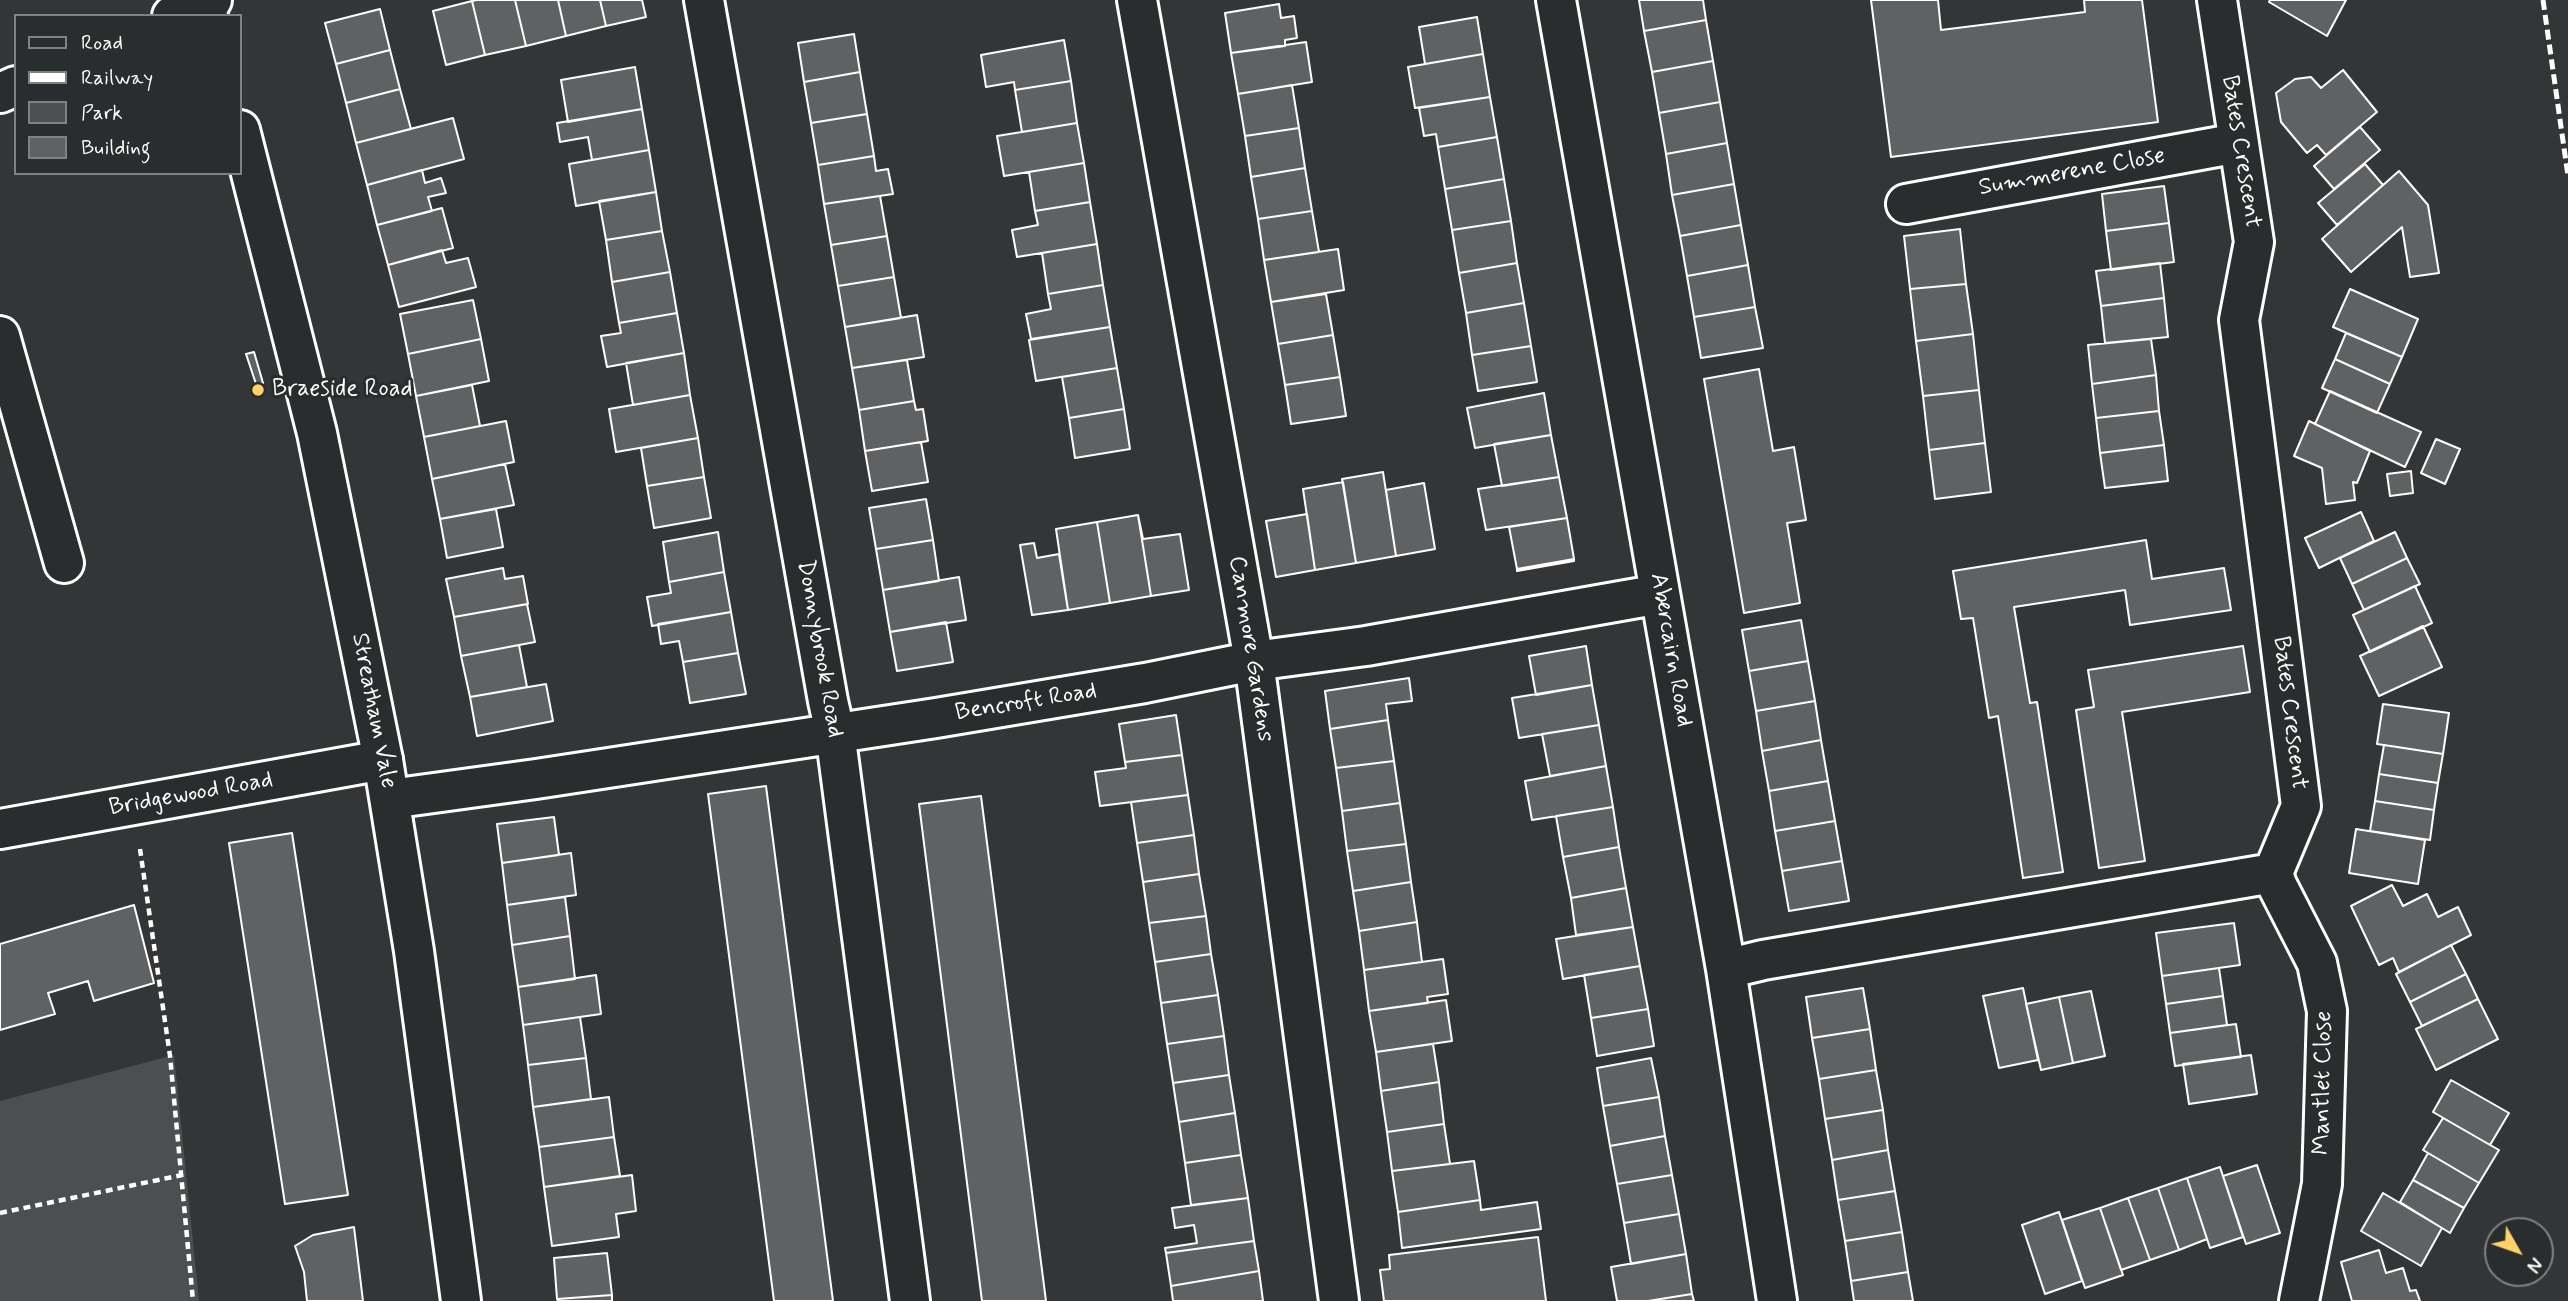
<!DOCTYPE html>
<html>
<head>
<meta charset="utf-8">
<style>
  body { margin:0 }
  #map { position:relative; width:2568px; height:1301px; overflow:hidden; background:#333536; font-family:Mynerve,sans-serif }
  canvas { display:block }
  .legend { position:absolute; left:14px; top:14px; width:228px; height:161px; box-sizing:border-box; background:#2a2d2e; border:2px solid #7f8182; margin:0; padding:9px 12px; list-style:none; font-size:21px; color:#fff }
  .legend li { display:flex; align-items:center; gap:14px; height:35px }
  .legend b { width:35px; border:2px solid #7f8182 }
  .north { position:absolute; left:2484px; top:1217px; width:70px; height:70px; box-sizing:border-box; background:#2a2d2e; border:2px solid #7f8182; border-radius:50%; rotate:130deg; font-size:19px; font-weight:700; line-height:28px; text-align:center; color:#fff }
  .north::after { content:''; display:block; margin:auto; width:24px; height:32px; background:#ffd166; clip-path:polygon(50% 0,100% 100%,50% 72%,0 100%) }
</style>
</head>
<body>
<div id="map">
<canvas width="2568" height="1301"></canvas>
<ul class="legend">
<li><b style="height:9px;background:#2a2d2e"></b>Road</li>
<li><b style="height:9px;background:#fff"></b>Railway</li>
<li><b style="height:19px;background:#4c4f50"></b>Park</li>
<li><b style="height:19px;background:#5f6162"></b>Building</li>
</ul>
<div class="north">N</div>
</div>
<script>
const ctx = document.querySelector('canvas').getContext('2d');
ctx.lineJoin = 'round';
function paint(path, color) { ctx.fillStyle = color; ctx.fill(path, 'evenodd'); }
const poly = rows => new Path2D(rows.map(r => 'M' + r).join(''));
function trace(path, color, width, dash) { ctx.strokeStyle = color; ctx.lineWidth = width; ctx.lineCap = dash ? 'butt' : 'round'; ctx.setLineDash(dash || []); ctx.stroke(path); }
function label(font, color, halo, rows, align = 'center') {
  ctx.font = font + ' Mynerve,sans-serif'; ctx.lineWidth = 6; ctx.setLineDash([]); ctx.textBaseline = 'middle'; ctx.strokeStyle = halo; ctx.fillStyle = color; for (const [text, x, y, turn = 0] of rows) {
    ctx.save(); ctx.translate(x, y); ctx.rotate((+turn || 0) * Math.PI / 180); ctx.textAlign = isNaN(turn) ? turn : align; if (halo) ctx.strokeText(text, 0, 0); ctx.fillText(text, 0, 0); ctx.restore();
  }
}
const green = poly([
  [174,1055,199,1301,0,1301,0,1101]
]);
const building = poly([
  [477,0,515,0,526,46,485,55,472,1,477,0],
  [515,0,558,0,566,36,526,46,515,0],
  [558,0,600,0,606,26,566,36,558,0],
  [600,0,642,0,646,17,606,26,600,0],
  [1639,0,1703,0,1706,20,1644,31,1639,0],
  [1871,0,1938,0,1941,30,2085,12,2084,0,2142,0,2158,122,1891,157,1871,0],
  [2270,0,2346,0,2327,36,2269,2,2270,0],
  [472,1,485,55,446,65,433,11,472,1],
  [1279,4,1281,18,1294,16,1297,38,1285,40,1285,46,1231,53,1225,13,1279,4],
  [380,9,390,50,336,64,325,23,380,9],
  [1477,17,1483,54,1425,64,1419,27,1477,17],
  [1706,20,1713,61,1652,72,1644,31,1706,20],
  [854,34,860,72,804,82,798,43,854,34],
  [1064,40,1071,81,1015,90,1014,82,986,87,981,55,1064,40],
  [1306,42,1312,82,1238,94,1231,53,1306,42],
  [390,50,400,89,346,103,336,64,390,50],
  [1483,54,1490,97,1415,108,1408,67,1483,54],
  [1713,61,1720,102,1659,113,1652,72,1713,61],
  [635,67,642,109,568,122,561,80,635,67],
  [2343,70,2377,112,2326,155,2317,145,2307,153,2281,122,2276,93,2295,79,2311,77,2321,88,2343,70],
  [860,72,867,114,811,123,804,82,860,72],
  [1071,81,1077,123,1022,132,1015,90,1071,81],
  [1292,85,1299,128,1245,136,1238,94,1292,85],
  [400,89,411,129,356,143,346,103,400,89],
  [1490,97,1497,137,1438,147,1436,134,1424,136,1419,108,1490,97],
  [1720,102,1727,143,1666,154,1659,113,1720,102],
  [642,109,649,150,592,160,588,137,560,142,557,123,642,109],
  [867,114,874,156,818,165,811,123,867,114],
  [453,118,464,159,367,185,356,143,453,118],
  [1077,123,1084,163,1004,176,997,136,1077,123],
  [2360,127,2380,150,2334,189,2314,166,2360,127],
  [1299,128,1305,168,1251,177,1245,136,1299,128],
  [1497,137,1504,179,1445,189,1438,147,1497,137],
  [1727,143,1734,184,1672,195,1666,154,1727,143],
  [649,150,656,192,576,206,569,164,649,150],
  [874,156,876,171,888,169,893,194,824,204,818,165,874,156],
  [1084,163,1090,202,1035,211,1029,172,1084,163],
  [2365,164,2383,185,2337,225,2318,203,2365,164],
  [1305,168,1312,211,1258,219,1251,177,1305,168],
  [422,170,425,183,441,178,446,193,428,197,432,211,377,225,367,185,422,170],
  [2399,171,2428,205,2439,273,2410,277,2402,227,2351,272,2322,239,2399,171],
  [1504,179,1511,221,1452,230,1445,189,1504,179],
  [1734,184,1741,225,1680,236,1672,195,1734,184],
  [2164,186,2169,223,2106,231,2102,194,2164,186],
  [656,192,662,231,606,240,599,201,656,192],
  [880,196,887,236,831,245,824,204,880,196],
  [1090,202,1097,244,1017,257,1012,230,1038,225,1035,211,1090,202],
  [442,208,453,248,388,265,377,225,442,208],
  [1312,211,1319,252,1264,260,1258,219,1312,211],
  [1511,221,1517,263,1459,273,1452,230,1511,221],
  [2169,223,2174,262,2111,270,2106,231,2169,223],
  [1741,225,1748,265,1687,276,1680,236,1741,225],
  [1960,229,1966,284,1910,289,1904,236,1960,229],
  [662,231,670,272,612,282,606,240,662,231],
  [887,236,894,277,838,286,831,245,887,236],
  [1097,244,1103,285,1048,294,1042,253,1097,244],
  [1338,249,1344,290,1271,302,1264,260,1338,249],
  [442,250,446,263,468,258,476,287,399,307,388,265,442,250],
  [1517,263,1524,303,1466,313,1459,273,1517,263],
  [2160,263,2164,298,2101,306,2096,271,2160,263],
  [1748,265,1755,307,1694,317,1687,276,1748,265],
  [670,272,677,313,619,323,612,282,670,272],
  [894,277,901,318,845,327,838,286,894,277],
  [1966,284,1973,334,1916,341,1910,289,1966,284],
  [1103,285,1110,327,1031,339,1026,314,1051,309,1048,294,1103,285],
  [2350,289,2418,319,2402,357,2333,327,2350,289],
  [1326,294,1333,335,1278,344,1271,302,1326,294],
  [2164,298,2168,337,2105,343,2101,306,2164,298],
  [473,300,481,339,408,354,400,314,473,300],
  [1524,303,1531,346,1472,355,1466,313,1524,303],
  [1755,307,1763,348,1701,358,1694,317,1755,307],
  [677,313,684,353,607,367,601,336,621,333,619,323,677,313],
  [917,315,924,357,852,368,845,327,917,315],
  [1110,327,1117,368,1036,381,1029,340,1110,327],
  [2346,333,2402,357,2390,384,2335,359,2346,333],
  [1973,334,1979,390,1923,396,1916,341,1973,334],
  [1333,335,1340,377,1285,385,1278,344,1333,335],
  [481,339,489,381,416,396,408,354,481,339],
  [2151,339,2156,375,2092,384,2088,345,2151,339],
  [1531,346,1537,382,1478,391,1472,355,1531,346],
  [254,352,263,383,256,384,246,354,254,352],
  [684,353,690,395,633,405,626,363,684,353],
  [2335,359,2390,384,2377,413,2322,388,2335,359],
  [907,360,914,401,859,410,852,368,907,360],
  [1117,368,1124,409,1069,418,1062,377,1117,368],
  [1759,369,1773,451,1794,447,1806,520,1787,523,1800,603,1744,613,1704,379,1759,369],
  [2156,375,2159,411,2096,418,2092,384,2156,375],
  [1340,377,1346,416,1291,424,1285,385,1340,377],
  [472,385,480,426,424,437,416,396,472,385],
  [1979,390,1985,443,1929,450,1923,396,1979,390],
  [2330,391,2421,432,2405,467,2315,424,2330,391],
  [1544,393,1551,435,1475,448,1467,408,1544,393],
  [690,395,698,438,616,452,609,409,690,395],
  [914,401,916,410,923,409,928,441,865,451,859,410,914,401],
  [1124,409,1130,449,1075,458,1069,418,1124,409],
  [2159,411,2164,445,2100,453,2096,418,2159,411],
  [506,421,514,462,432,479,424,437,506,421],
  [2309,421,2370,451,2357,483,2353,482,2355,500,2326,504,2322,468,2294,456,2309,421],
  [1551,435,1559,477,1502,486,1494,444,1551,435],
  [698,438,704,477,647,486,641,448,698,438],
  [2436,439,2460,449,2445,484,2421,473,2436,439],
  [921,442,928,482,872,491,865,451,921,442],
  [1985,443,1991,492,1935,499,1929,450,1985,443],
  [2164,445,2168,481,2105,488,2100,453,2164,445],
  [505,464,514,505,440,519,432,479,505,464],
  [2411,471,2413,493,2390,496,2387,474,2411,471],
  [1383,472,1396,556,1356,563,1342,479,1383,472],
  [704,477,711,518,654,528,647,486,704,477],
  [1559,477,1567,518,1486,530,1478,489,1559,477],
  [1343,482,1356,563,1315,570,1303,489,1343,482],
  [1424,483,1435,549,1396,556,1386,490,1424,483],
  [926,499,933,540,876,549,869,508,926,499],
  [496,509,503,547,447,558,440,519,496,509],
  [2361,512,2374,541,2319,568,2305,538,2361,512],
  [1307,514,1315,570,1276,577,1266,521,1307,514],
  [1138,515,1151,596,1110,603,1097,522,1138,515],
  [1138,515,1143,539,1180,534,1189,590,1151,596,1138,515],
  [1567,518,1574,559,1517,569,1509,527,1567,518],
  [1097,522,1110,603,1068,610,1056,529,1097,522],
  [718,532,724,572,669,582,663,542,718,532],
  [2395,532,2407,558,2352,584,2340,558,2395,532],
  [933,540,939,581,883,590,876,549,933,540],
  [2146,540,2152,579,2224,568,2231,610,2130,625,2125,590,2014,607,2030,703,2037,702,2063,872,2023,878,1998,716,1989,718,1973,618,1961,619,1953,571,2146,540],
  [1034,543,1037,558,1059,554,1068,610,1032,615,1020,545,1034,543],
  [2407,558,2420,584,2364,610,2352,584,2407,558],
  [1574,559,1574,561,1517,571,1517,569,1574,559],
  [503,568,505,579,523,576,528,604,454,617,446,579,503,568],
  [724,572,731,612,652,626,647,597,671,593,669,582,724,572],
  [959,577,966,620,890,632,883,590,959,577],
  [2415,586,2432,623,2370,652,2353,615,2415,586],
  [527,604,535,642,461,656,454,617,527,604],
  [731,612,738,653,683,662,679,641,661,644,658,624,731,612],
  [1801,620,1808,661,1749,671,1742,630,1801,620],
  [946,622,953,662,897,671,890,632,946,622],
  [2423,626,2442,667,2379,696,2360,656,2423,626],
  [519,645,527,687,470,697,461,656,519,645],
  [1586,646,1592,685,1536,695,1529,656,1586,646],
  [2243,646,2250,692,2122,712,2145,861,2099,868,2076,710,2094,707,2088,670,2243,646],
  [738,653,746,694,690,703,683,662,738,653],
  [1808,661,1815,701,1756,711,1749,671,1808,661],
  [1409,678,1412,701,1386,704,1388,720,1330,729,1325,691,1409,678],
  [546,684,553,721,477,736,470,697,546,684],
  [1592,685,1599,725,1519,738,1512,698,1592,685],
  [1815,701,1821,740,1762,751,1756,711,1815,701],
  [2383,704,2449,713,2443,754,2377,744,2383,704],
  [1176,715,1182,755,1125,762,1119,724,1176,715],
  [1388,720,1394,761,1336,768,1330,729,1388,720],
  [1599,725,1606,766,1550,776,1542,734,1599,725],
  [1821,740,1828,781,1769,791,1762,751,1821,740],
  [2384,745,2443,754,2438,783,2379,774,2384,745],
  [1182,755,1188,795,1100,806,1095,772,1126,768,1125,762,1182,755],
  [1394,761,1400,803,1342,811,1336,768,1394,761],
  [1606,766,1613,807,1532,820,1525,781,1606,766],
  [2379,774,2438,783,2434,810,2375,801,2379,774],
  [1828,781,1835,821,1775,831,1769,791,1828,781],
  [766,786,833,1301,774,1301,708,794,766,786],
  [1188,795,1194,835,1137,843,1131,802,1188,795],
  [981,796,1046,1301,982,1301,919,804,981,796],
  [2375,801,2434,810,2430,840,2370,831,2375,801],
  [1400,803,1406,844,1347,851,1342,811,1400,803],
  [1613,807,1619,847,1563,857,1556,816,1613,807],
  [554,817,559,855,502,863,497,824,554,817],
  [1835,821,1842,861,1782,871,1775,831,1835,821],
  [2356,829,2425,840,2418,884,2349,873,2356,829],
  [292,833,348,1195,285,1204,229,843,292,833],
  [1194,835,1199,874,1143,882,1137,843,1194,835],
  [1406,844,1411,882,1353,891,1347,851,1406,844],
  [1619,847,1626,888,1571,898,1563,857,1619,847],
  [571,853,576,895,507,905,502,863,571,853],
  [1842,861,1849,901,1789,911,1782,871,1842,861],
  [1199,874,1206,916,1149,923,1143,882,1199,874],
  [1411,882,1417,922,1359,931,1353,891,1411,882],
  [2392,885,2403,906,2427,894,2438,917,2458,907,2471,935,2399,972,2393,958,2379,965,2351,906,2392,885],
  [1626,888,1633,927,1576,935,1571,898,1626,888],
  [565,897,570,936,512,945,507,905,565,897],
  [134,905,154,983,94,1001,88,981,48,993,55,1014,0,1030,0,944,134,905],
  [1206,916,1211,954,1155,962,1149,923,1206,916],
  [1417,922,1422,962,1364,970,1359,931,1417,922],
  [2234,923,2240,965,2162,976,2156,933,2234,923],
  [1633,927,1640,966,1563,979,1556,939,1633,927],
  [570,936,575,979,518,987,512,945,570,936],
  [2451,945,2466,974,2410,1002,2396,974,2451,945],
  [1211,954,1218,995,1161,1003,1155,962,1211,954],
  [1443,959,1448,994,1427,997,1428,1003,1369,1011,1364,970,1443,959],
  [1640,966,1648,1009,1591,1018,1584,975,1640,966],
  [2219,968,2223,996,2166,1004,2162,976,2219,968],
  [2466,974,2478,999,2422,1026,2410,1002,2466,974],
  [596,975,601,1014,523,1025,518,987,596,975],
  [1863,988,1870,1029,1812,1038,1806,997,1863,988],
  [2023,988,2038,1060,1999,1068,1983,996,2023,988],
  [2091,991,2105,1056,2073,1063,2059,997,2091,991],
  [1218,995,1224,1036,1167,1044,1161,1003,1218,995],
  [2223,996,2227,1025,2170,1033,2166,1004,2223,996],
  [2059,997,2073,1063,2041,1070,2026,1004,2059,997],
  [2478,999,2498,1039,2436,1070,2416,1029,2478,999],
  [1446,1000,1452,1041,1376,1052,1369,1011,1446,1000],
  [1648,1009,1654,1046,1597,1056,1591,1018,1648,1009],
  [580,1017,586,1058,528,1065,523,1025,580,1017],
  [2236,1024,2241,1057,2175,1066,2170,1033,2236,1024],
  [1870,1029,1876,1070,1819,1079,1812,1038,1870,1029],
  [1224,1036,1229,1075,1173,1083,1167,1044,1224,1036],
  [1433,1044,1439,1082,1381,1091,1376,1052,1433,1044],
  [2251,1055,2257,1094,2189,1104,2183,1064,2251,1055],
  [586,1058,591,1099,533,1107,528,1065,586,1058],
  [1651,1058,1659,1097,1603,1106,1597,1068,1651,1058],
  [1876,1070,1883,1110,1825,1119,1819,1079,1876,1070],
  [1229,1075,1235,1113,1179,1122,1173,1083,1229,1075],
  [2451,1080,2509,1113,2490,1145,2433,1112,2451,1080],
  [1439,1082,1444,1124,1387,1132,1381,1091,1439,1082],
  [609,1097,614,1137,539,1147,533,1107,609,1097],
  [1659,1097,1665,1136,1610,1146,1603,1106,1659,1097],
  [1883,1110,1888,1150,1832,1160,1825,1119,1883,1110],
  [1235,1113,1241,1155,1185,1163,1179,1122,1235,1113],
  [2443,1118,2499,1150,2479,1183,2423,1150,2443,1118],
  [1444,1124,1450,1164,1392,1171,1387,1132,1444,1124],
  [1665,1136,1672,1175,1617,1184,1610,1146,1665,1136],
  [614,1137,620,1176,544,1187,539,1147,614,1137],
  [1888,1150,1895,1191,1838,1200,1832,1160,1888,1150],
  [2428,1153,2479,1183,2464,1208,2413,1180,2428,1153],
  [1241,1155,1248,1198,1191,1205,1185,1163,1241,1155],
  [1474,1161,1480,1200,1398,1212,1392,1171,1474,1161],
  [2257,1165,2280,1233,2246,1244,2223,1176,2257,1165],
  [2220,1167,2243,1237,2210,1248,2187,1178,2220,1167],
  [632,1175,636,1211,616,1214,619,1237,552,1246,544,1187,632,1175],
  [1672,1175,1679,1214,1624,1223,1617,1184,1672,1175],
  [2187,1178,2207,1239,2179,1250,2158,1188,2187,1178],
  [2413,1180,2464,1208,2450,1233,2400,1202,2413,1180],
  [2158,1188,2179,1250,2150,1260,2128,1198,2158,1188],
  [1895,1191,1902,1232,1845,1241,1838,1200,1895,1191],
  [2383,1193,2442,1228,2421,1266,2361,1231,2383,1193],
  [1248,1198,1254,1241,1166,1253,1165,1248,1197,1243,1194,1225,1175,1228,1172,1208,1248,1198],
  [2128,1198,2150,1260,2121,1270,2100,1208,2128,1198],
  [1480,1200,1481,1210,1537,1202,1541,1229,1402,1248,1398,1212,1480,1200],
  [2100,1208,2123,1275,2085,1288,2062,1220,2100,1208],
  [2059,1212,2082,1281,2045,1294,2022,1225,2059,1212],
  [1679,1214,1686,1254,1631,1264,1624,1223,1679,1214],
  [354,1227,363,1301,307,1301,304,1272,295,1246,313,1235,354,1227],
  [1902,1232,1908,1272,1851,1281,1845,1241,1902,1232],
  [1538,1237,1546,1301,1384,1301,1380,1270,1390,1269,1389,1255,1538,1237],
  [1254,1241,1259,1271,1171,1286,1166,1253,1254,1241],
  [2379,1250,2386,1273,2403,1268,2410,1291,2416,1290,2420,1301,2352,1301,2341,1262,2379,1250],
  [607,1253,612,1295,557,1299,554,1258,607,1253],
  [1686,1254,1692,1294,1648,1301,1617,1301,1611,1267,1686,1254],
  [1259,1271,1263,1301,1173,1301,1171,1286,1259,1271],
  [1908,1272,1913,1301,1854,1301,1851,1281,1908,1272],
  [1692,1294,1694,1301,1648,1301,1692,1294],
  [612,1295,612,1301,558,1301,557,1299,612,1295]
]);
const path = poly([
  [140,849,170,1056,193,1301],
  [0,1213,182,1175]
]);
const minor = poly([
  [704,0,828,701,835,732,910,1301],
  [1137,0,1254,661,1339,1301],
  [1556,0,1726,969,1777,1301],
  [2217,0,2254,242,2239,320,2301,806,2273,873],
  [172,16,212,0],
  [0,93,16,86],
  [1906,204,2238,143],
  [0,336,64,563],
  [390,799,536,779,936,718,1145,683,1254,661,1366,646,1660,594],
  [0,829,383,760],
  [2273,873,2277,885,2317,963,2327,1011,2322,1184,2299,1301],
  [1726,969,1763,960,2273,873]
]);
const major = poly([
  [204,0,208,16],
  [240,130,317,433,383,760,414,951,461,1301]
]);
const rail = poly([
  [2543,0,2568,176]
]);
const markers = [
  [258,390,7,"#ffd166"]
];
const streetNames = [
  ["Bates Crescent",2240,152,81],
  ["Summerene Close",2072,173,-10],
  ["Donnybrook Road",819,649,80],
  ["Canmore Gardens",1250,649,81],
  ["Abercairn Road",1670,650,80],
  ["Bencroft Road",1026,703,-9],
  ["Streatham Vale",373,711,79],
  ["Bates Crescent",2289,713,83],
  ["Bridgewood Road",191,795,-10],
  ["Mantlet Close",2324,1083,-89]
];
const poiNames = [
  ["Braeside Road",272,390]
];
paint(green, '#4c4f50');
paint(building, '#5f6162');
trace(building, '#fff', 2);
trace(minor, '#fff', 44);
trace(major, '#fff', 44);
trace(path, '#fff', 4.5, [7, 5]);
trace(minor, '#2a2d2e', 38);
trace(major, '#2a2d2e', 38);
trace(rail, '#fff', 5, [10, 5]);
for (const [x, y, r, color] of markers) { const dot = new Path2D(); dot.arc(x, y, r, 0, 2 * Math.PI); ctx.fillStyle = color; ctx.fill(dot); trace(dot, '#2a2d2e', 2.5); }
label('24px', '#fff', '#2a2d2e', streetNames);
label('24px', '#fff', '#2a2d2e', poiNames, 'left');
</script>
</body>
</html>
